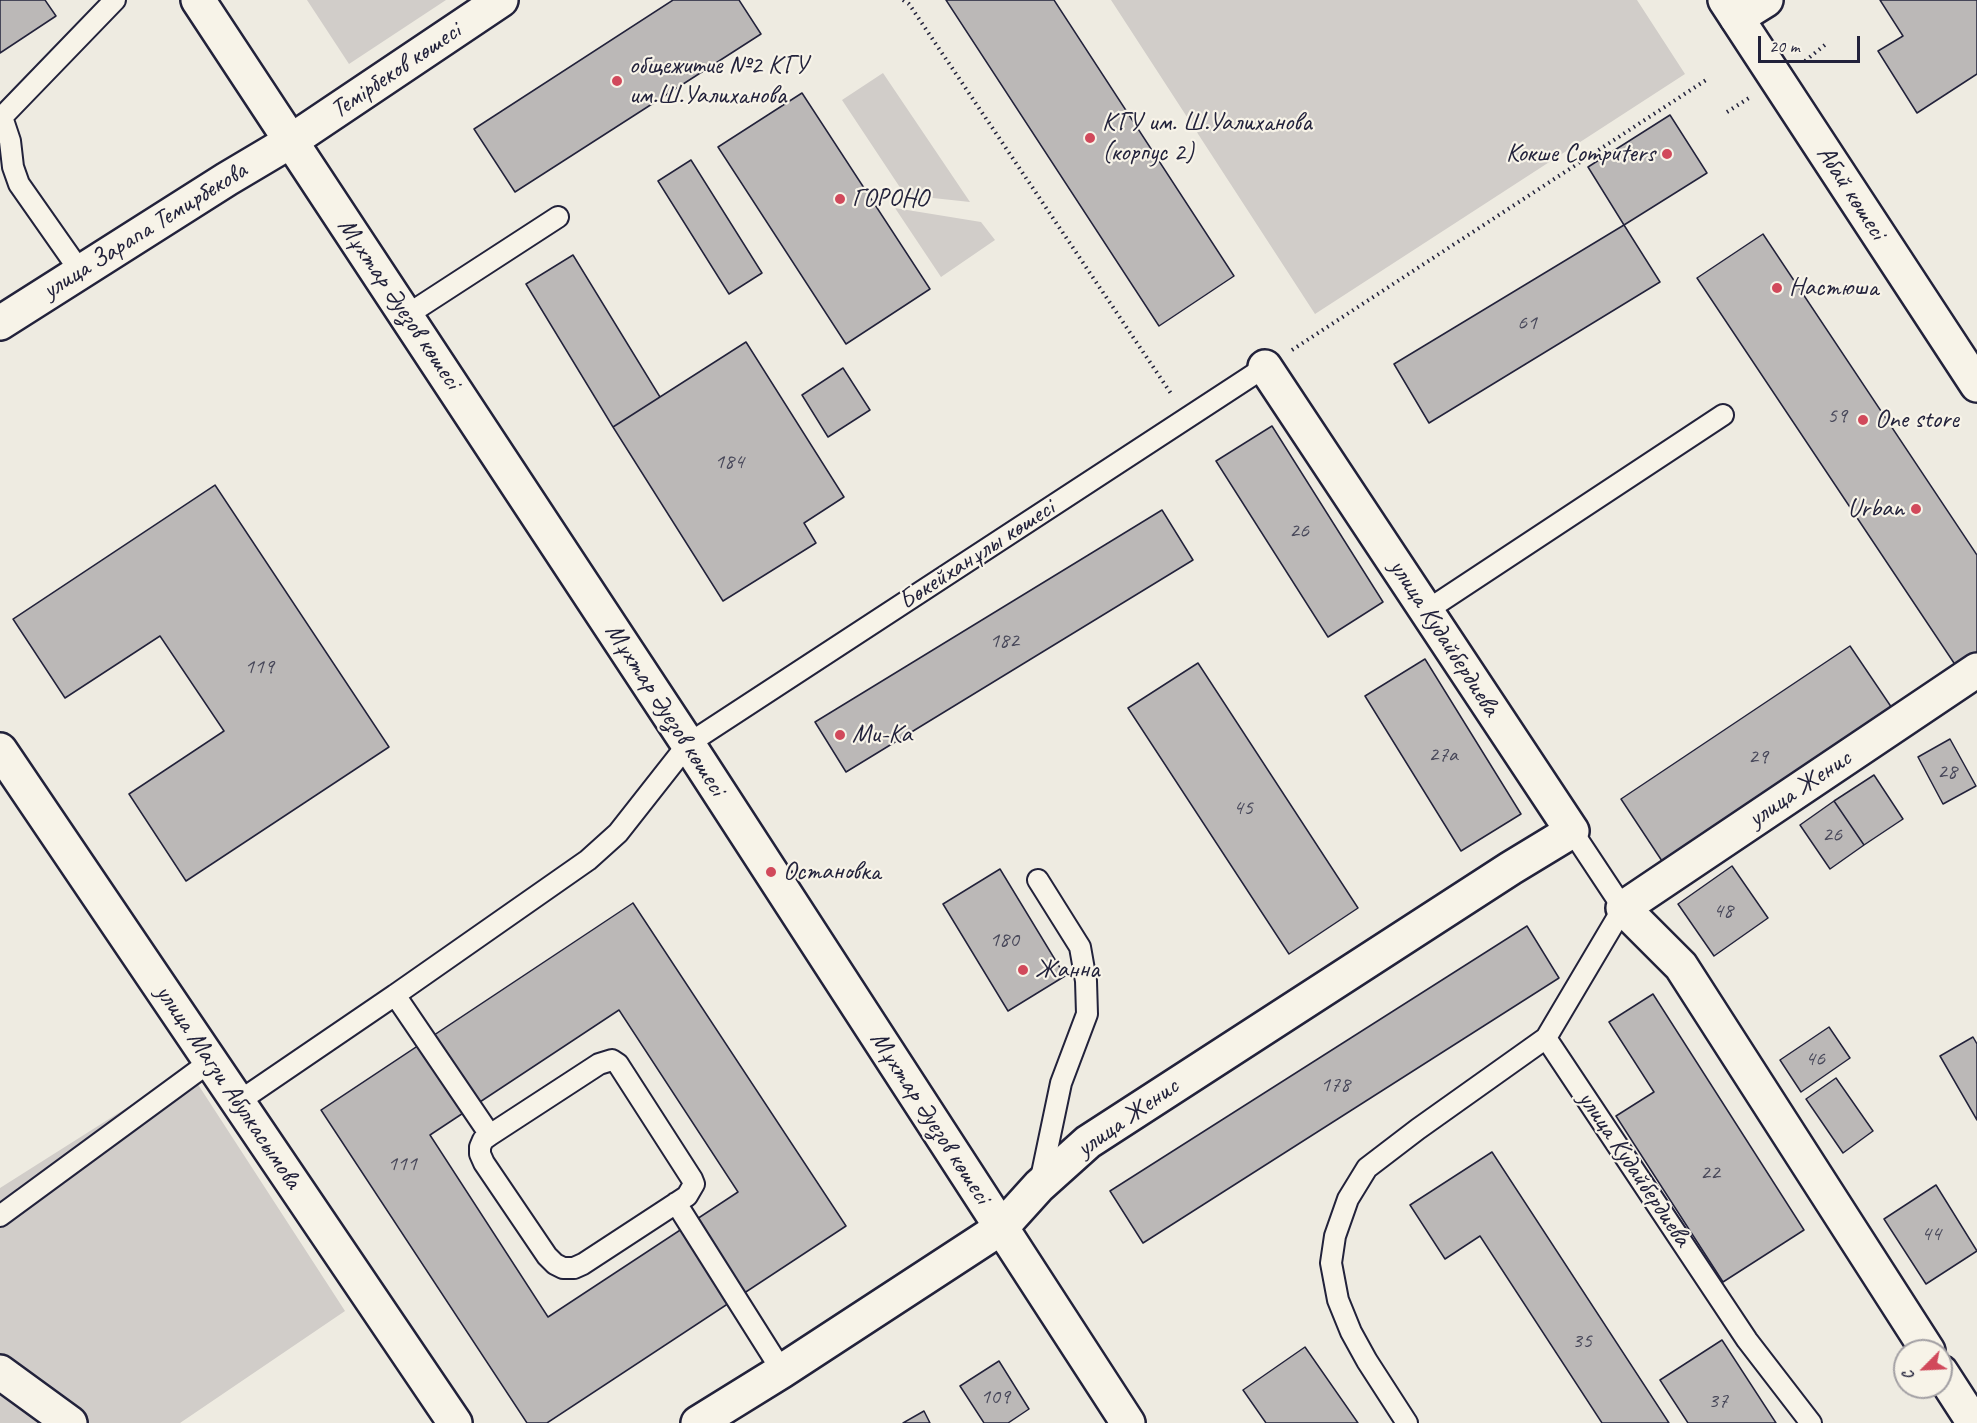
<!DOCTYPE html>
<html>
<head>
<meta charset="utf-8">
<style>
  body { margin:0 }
  #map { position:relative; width:1977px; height:1423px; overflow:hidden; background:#eeebe1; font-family:Caveat,sans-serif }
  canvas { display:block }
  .north { position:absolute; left:1893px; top:1339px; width:60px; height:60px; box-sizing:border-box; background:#f7f3e8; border:2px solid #a29fa3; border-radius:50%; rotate:246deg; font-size:16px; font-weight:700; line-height:24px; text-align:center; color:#22223b }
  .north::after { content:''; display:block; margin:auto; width:21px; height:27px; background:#d1495b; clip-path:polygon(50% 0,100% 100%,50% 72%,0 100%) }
  .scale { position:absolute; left:1758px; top:36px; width:102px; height:27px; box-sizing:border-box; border:3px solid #22223b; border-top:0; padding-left:8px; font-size:18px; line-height:21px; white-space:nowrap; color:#22223b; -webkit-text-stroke:4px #f7f3e8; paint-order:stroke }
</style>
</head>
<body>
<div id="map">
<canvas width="1977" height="1423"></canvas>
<div class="north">С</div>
<div class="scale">20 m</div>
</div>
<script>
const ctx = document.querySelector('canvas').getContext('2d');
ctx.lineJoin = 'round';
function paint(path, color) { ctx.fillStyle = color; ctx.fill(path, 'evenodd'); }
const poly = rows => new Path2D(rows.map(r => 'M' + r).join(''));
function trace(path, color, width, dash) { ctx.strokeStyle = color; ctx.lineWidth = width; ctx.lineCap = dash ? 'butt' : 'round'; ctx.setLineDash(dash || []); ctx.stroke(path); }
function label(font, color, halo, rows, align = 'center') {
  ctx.font = font + ' Caveat,sans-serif'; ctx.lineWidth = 4.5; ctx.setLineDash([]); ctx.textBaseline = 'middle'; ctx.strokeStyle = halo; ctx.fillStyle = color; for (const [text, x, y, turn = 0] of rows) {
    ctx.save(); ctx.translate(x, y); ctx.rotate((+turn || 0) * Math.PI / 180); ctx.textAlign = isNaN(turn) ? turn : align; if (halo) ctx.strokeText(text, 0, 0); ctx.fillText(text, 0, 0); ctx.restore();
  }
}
const green = poly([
  [307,0,446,0,349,64],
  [1111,0,1637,0,1685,74,1315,314],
  [883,73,970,202,905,195,842,100],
  [895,208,981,222,995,240,941,277],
  [188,1069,345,1311,180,1423,0,1423,0,1188]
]);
const building = poly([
  [0,0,45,0,56,16,0,53,0,0],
  [673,0,739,0,761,34,515,192,474,129,673,0],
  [946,0,1054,0,1234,276,1159,326,946,0],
  [1880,0,1977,0,1977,74,1917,113,1878,51,1903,36,1880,0],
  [802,93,930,289,846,344,718,147,802,93],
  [1670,115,1707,173,1624,225,1588,167,1670,115],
  [691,160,762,273,729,294,658,181,691,160],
  [1624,225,1660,282,1429,423,1394,364,1624,225],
  [1763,234,1977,555,1977,652,1956,666,1697,278,1763,234],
  [573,255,660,397,613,427,526,284,573,255],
  [746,342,844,497,804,523,816,543,723,601,613,427,746,342],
  [843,368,870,410,828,437,802,395,843,368],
  [1272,426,1383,602,1328,637,1216,461,1272,426],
  [215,485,389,747,186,881,129,794,224,731,160,636,65,698,13,619,215,485],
  [1162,510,1193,560,846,772,815,722,1162,510],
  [1850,646,1896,714,1666,867,1621,799,1850,646],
  [1425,659,1521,814,1461,851,1365,696,1425,659],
  [1198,663,1358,908,1289,954,1128,708,1198,663],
  [1950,739,1976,786,1943,804,1918,757,1950,739],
  [1874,775,1903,819,1864,845,1834,801,1874,775],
  [1834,801,1864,845,1830,869,1800,825,1834,801],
  [1732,866,1768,918,1714,956,1678,904,1732,866],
  [1000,869,1065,976,1008,1011,943,904,1000,869],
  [633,903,846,1226,547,1423,527,1423,321,1110,633,903],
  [619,1010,738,1192,548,1317,430,1135,619,1010],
  [1527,926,1559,978,1143,1243,1110,1191,1527,926],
  [1653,994,1804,1230,1723,1282,1616,1116,1654,1092,1609,1022,1653,994],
  [1829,1027,1850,1058,1801,1092,1780,1060,1829,1027],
  [1973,1037,1977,1044,1977,1120,1940,1056,1973,1037],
  [1836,1078,1873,1131,1843,1153,1806,1099,1836,1078],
  [1492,1152,1669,1423,1602,1423,1480,1236,1445,1259,1410,1205,1492,1152],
  [1936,1185,1977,1251,1926,1284,1884,1219,1936,1185],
  [1722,1340,1776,1423,1688,1423,1660,1380,1722,1340],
  [1305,1347,1358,1423,1266,1423,1243,1390,1305,1347],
  [999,1361,1029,1409,1008,1423,984,1423,960,1386,999,1361],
  [924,1411,930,1423,903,1423,924,1411]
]);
const path = poly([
  [903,0,909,4,1172,395],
  [1805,61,1826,44],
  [1727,112,1749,98],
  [1292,350,1706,80]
]);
const service = poly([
  [80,271,19,184,13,167,10,141,2,117,115,0],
  [407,315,558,217],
  [1426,611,1723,415],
  [1572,831,1623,908,1546,1038,1747,1340,1811,1423],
  [1038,880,1080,947,1086,981,1087,1014,1061,1083,1040,1183],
  [238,1102,395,995],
  [490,1135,483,1140,480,1147,480,1154,484,1163,547,1256,555,1264,563,1268,574,1268,583,1264,687,1196,694,1184,692,1179,618,1064,612,1060,599,1064,490,1135,395,995,588,860,618,833,688,744,1265,367],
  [676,1203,782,1371],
  [0,1216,211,1061],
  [1407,1423,1367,1361,1351,1332,1338,1300,1331,1263,1335,1236,1348,1199,1367,1168,1418,1129,1546,1038]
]);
const minor = poly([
  [1737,18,1766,0],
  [0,323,227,179,291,141],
  [0,750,455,1423],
  [1928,1351,1681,966,1623,908,1977,670],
  [0,1372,70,1423],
  [1941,1372,1974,1423],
  [698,1423,782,1371,1001,1228,1039,1186,1088,1142,1511,868,1572,831,1265,367]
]);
const tertiary = poly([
  [1725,0,1977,385],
  [291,141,501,0]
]);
const secondary = poly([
  [198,0,688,744,1128,1423]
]);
const markers = [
  [617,81,6,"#d1495b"],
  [1090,138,6,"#d1495b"],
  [1667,154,6,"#d1495b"],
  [840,199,6,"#d1495b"],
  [1777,288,6,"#d1495b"],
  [1863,420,6,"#d1495b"],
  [1916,509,6,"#d1495b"],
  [840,735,6,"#d1495b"],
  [771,872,6,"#d1495b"],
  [1023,970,6,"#d1495b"]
];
const numberNames = [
  ["61",1527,323],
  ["59",1837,416],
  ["184",729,462],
  ["26",1299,531],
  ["182",1004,641],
  ["119",259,667],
  ["27а",1443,755],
  ["29",1758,757],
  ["28",1947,772],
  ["45",1243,808],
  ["26",1832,835],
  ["48",1723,911],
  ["180",1004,940],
  ["46",1815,1059],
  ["178",1335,1085],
  ["111",402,1164],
  ["22",1710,1173],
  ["44",1931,1234],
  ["35",1582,1341],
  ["109",995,1397],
  ["37",1718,1401]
];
const poiNames = [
  ["общежитие №2 КГУ",629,66],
  ["им.Ш.Уалиханова",629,96],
  ["КГУ им. Ш.Уалиханова",1102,123],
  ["(корпус 2)",1102,153],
  ["Кокше Computers",1655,154,"right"],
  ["ГОРОНО",852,199],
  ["Настюша",1789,288],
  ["One store",1875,420],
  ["Urban",1904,509,"right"],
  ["Ми-Ка",852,735],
  ["Остановка",783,872],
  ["Жанна",1035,970]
];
const streetNames = [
  ["Темірбеков көшесі",396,71,-34],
  ["Абай көшесі",1851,193,57],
  ["улица Зарапа Темирбекова",145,231,-32],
  ["Мұхтар Әуезов көшесі",399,304,56],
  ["Бөкейханұлы көшесі",977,555,-33],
  ["улица Кудайбердиева",1444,638,57],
  ["Мұхтар Әуезов көшесі",665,710,57],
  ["улица Женис",1800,789,-34],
  ["улица Магзи Абулкасымова",228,1087,56],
  ["Мұхтар Әуезов көшесі",930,1118,57],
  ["улица Женис",1128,1118,-35],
  ["улица Кудайбердиева",1634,1169,56]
];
paint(green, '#d1cdc9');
paint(building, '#bbb8b7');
trace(building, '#22223b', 1.5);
trace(service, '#22223b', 24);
trace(minor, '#22223b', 38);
trace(tertiary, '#22223b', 38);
trace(secondary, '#22223b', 38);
trace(path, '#22223b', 4, [1.5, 4.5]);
trace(service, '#f7f3e8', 20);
trace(minor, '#f7f3e8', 33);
trace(tertiary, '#f7f3e8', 33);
trace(secondary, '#f7f3e8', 33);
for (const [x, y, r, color] of markers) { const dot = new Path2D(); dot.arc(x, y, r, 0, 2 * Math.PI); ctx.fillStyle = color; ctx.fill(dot); trace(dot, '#f7f3e8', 2); }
label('22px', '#48485a', null, numberNames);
label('26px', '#22223b', '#f7f3e8', poiNames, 'left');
label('26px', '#22223b', '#f7f3e8', streetNames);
</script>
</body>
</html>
